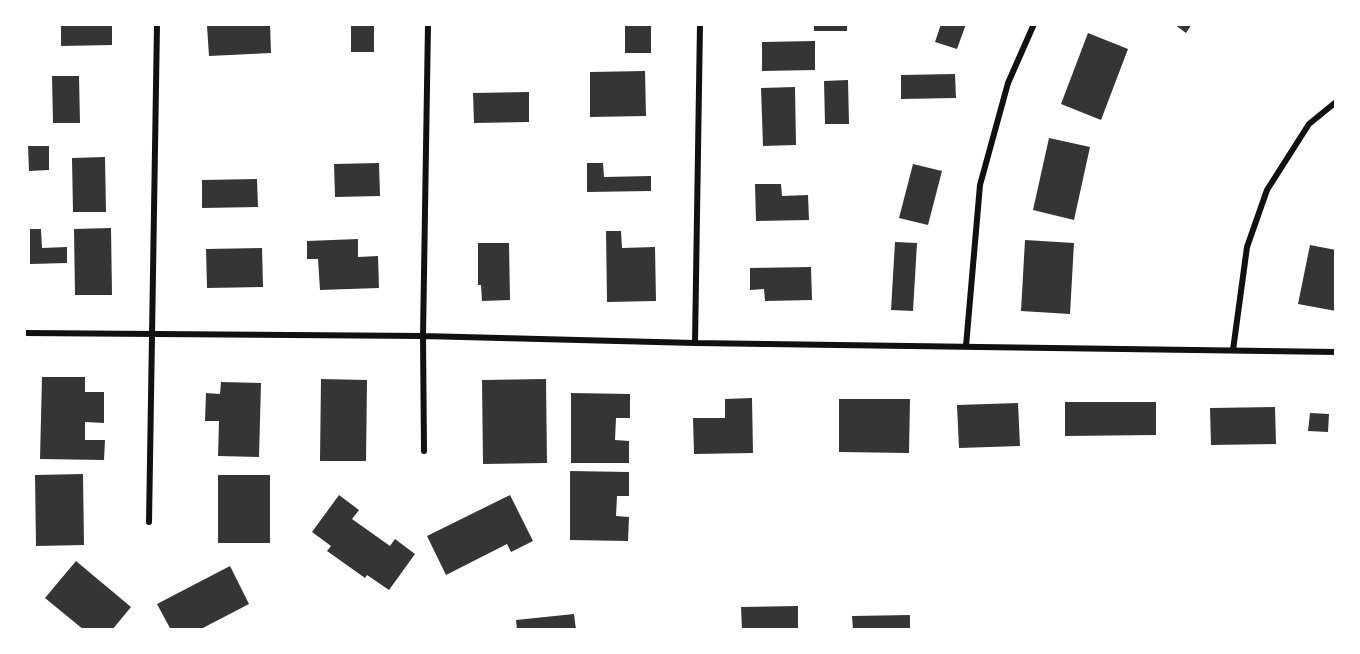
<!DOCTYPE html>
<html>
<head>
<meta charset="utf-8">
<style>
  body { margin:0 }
  #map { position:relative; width:1360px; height:654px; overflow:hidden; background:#fff; font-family:"Source Sans 3",sans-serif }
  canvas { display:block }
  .frame { position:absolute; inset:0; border:26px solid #fff; pointer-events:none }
</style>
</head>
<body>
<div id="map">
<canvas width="1360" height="654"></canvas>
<div class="frame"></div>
</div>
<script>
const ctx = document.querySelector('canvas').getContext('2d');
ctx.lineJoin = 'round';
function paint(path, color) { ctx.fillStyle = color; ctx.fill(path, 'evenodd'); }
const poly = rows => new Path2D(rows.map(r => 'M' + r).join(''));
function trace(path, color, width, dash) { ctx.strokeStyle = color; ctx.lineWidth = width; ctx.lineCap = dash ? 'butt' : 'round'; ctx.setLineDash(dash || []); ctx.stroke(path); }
const building = poly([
  [61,24,112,24,112,45,61,46],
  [270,24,271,53,209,56,207,26],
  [351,24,374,24,374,52,351,52],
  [814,24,847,24,847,31,814,31],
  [941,24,966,24,957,49,935,42],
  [1174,24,1192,24,1186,33],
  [651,25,651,53,625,53,625,26],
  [1088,33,1128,49,1101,120,1061,104],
  [815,41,815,70,762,71,762,42],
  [645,71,646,116,590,117,590,72],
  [955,74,956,98,901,99,901,75],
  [52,76,79,76,80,123,53,123],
  [848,80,849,124,825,124,824,81],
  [795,87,796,145,763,146,761,88],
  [529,92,529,122,474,123,473,93],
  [1049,138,1090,147,1074,220,1033,210],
  [28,146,49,146,49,170,29,171],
  [105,157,106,212,73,212,72,158],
  [379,163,380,196,335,197,334,164],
  [587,163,603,163,604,177,651,176,651,191,587,192],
  [913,164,942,171,928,225,899,218],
  [257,179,258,207,202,208,202,180],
  [755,184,781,184,782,196,808,195,809,220,756,221],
  [111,228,112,295,75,295,74,229],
  [30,229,41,229,42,248,67,247,67,263,30,264],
  [606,231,621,231,622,248,655,247,656,301,607,302],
  [358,239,358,257,378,256,379,288,320,290,318,259,307,259,307,241],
  [1025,240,1074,243,1070,314,1021,311],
  [895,242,917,243,913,311,891,310],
  [478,243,509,243,510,300,482,301,481,285,478,285],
  [1310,245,1336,250,1336,311,1298,304],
  [262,248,263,287,207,288,206,249],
  [811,267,812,300,765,301,764,289,750,290,750,268],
  [42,377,85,377,85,392,104,392,104,423,85,422,85,440,105,440,104,460,40,459],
  [321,379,367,380,366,461,320,461],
  [546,379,547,463,483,464,482,380],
  [221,382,261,383,259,457,218,456,219,421,205,421,206,393,220,394],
  [571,393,630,394,630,418,616,418,615,440,629,441,629,463,571,463],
  [752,398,753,453,694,454,693,418,725,418,725,399],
  [839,399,910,399,909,453,839,452],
  [1065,402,1156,402,1156,435,1065,436],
  [1018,403,1020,446,959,448,957,405],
  [1275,407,1276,444,1211,445,1210,408],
  [1310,413,1329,414,1328,432,1308,431],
  [570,471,629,472,629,496,617,496,616,516,629,517,628,541,570,540],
  [83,474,84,545,36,546,35,475],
  [218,475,270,475,270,543,218,543],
  [339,495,359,510,352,519,390,546,395,539,415,554,389,590,367,575,365,578,327,551,331,546,312,532],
  [510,495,533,541,511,552,507,544,446,575,427,536],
  [76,561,131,607,112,630,84,630,45,598],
  [230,566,249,604,199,630,171,630,157,604],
  [798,606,798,630,742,630,741,607],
  [574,614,576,630,517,630,516,620],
  [910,615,910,630,853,630,852,616]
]);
const minor = poly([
  [24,333,423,336,695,343,1336,352],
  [695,343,700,24],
  [966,346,980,185,1008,83,1034,24],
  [1233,350,1247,247,1267,190,1309,124,1336,102],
  [424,451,423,336,428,24],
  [149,522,157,24]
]);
paint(building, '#353535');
trace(minor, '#111', 6);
</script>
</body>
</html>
